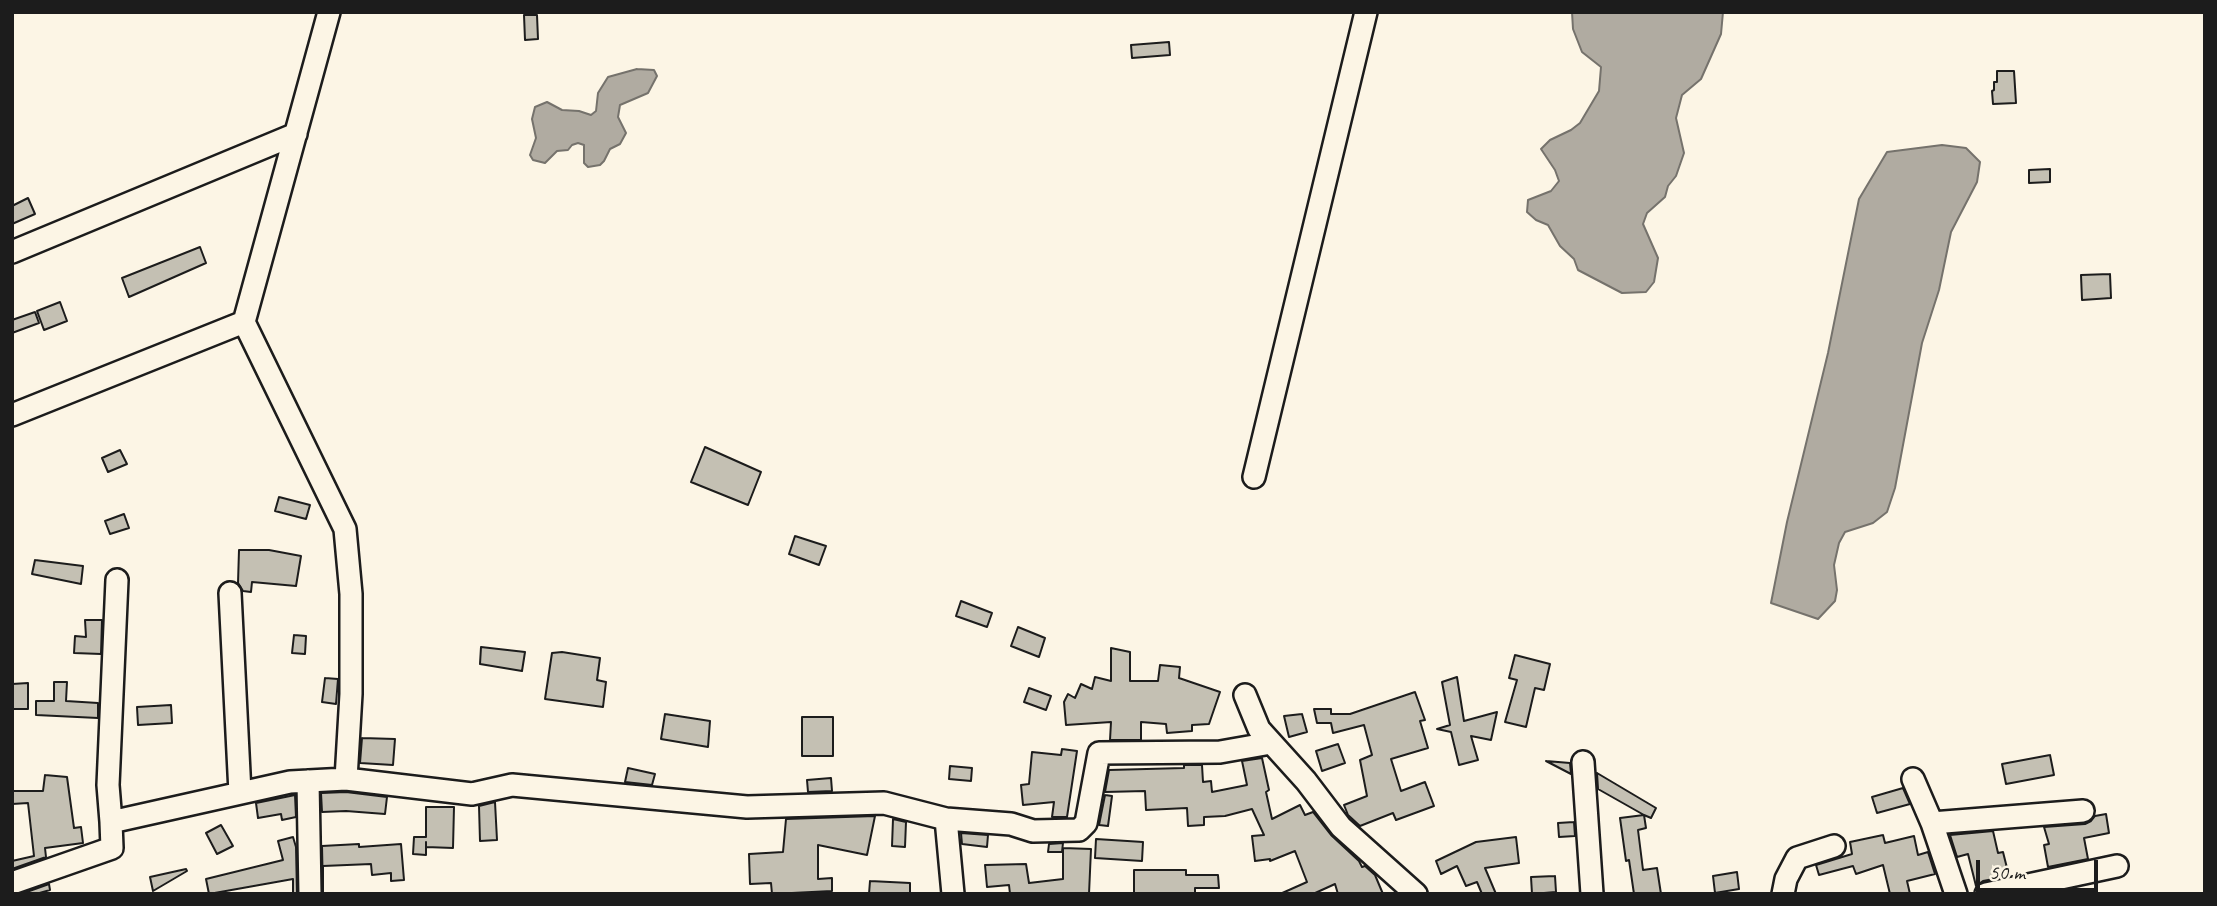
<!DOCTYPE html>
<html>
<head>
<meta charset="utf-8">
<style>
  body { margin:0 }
  #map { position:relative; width:2217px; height:906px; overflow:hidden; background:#fcf5e5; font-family:Caveat,sans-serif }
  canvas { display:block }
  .frame { position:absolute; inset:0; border:14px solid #1c1c1c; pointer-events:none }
  .scale { position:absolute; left:1976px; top:860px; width:122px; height:32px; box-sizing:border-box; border:4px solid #1c1c1c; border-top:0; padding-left:9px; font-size:21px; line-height:24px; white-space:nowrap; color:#1c1c1c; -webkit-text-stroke:5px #fcf5e5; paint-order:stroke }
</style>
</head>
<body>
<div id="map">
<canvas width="2217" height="906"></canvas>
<div class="frame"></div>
<div class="scale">50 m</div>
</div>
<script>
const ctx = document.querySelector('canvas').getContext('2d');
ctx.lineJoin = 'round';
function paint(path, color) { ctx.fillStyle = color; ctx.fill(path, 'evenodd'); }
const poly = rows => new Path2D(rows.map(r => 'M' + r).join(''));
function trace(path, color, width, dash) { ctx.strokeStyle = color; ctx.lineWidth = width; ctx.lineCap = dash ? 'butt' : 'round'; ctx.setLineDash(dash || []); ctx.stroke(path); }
const water = poly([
  [1572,12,1723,12,1721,34,1701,79,1682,95,1676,118,1684,153,1676,176,1668,186,1665,197,1647,213,1643,224,1658,258,1654,282,1646,292,1622,293,1578,270,1574,259,1560,246,1548,225,1536,220,1527,212,1528,200,1551,191,1559,181,1555,170,1541,149,1550,140,1571,130,1580,123,1599,91,1601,67,1582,52,1573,29,1572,12],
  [637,69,654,70,657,76,648,93,620,105,618,117,626,133,620,144,610,149,604,161,600,165,588,167,584,163,584,145,578,143,572,145,568,150,557,151,545,163,533,160,530,155,536,138,532,119,535,107,547,102,562,110,579,111,591,115,596,111,598,93,608,77,637,69],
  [1942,145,1966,148,1980,162,1977,182,1951,232,1939,290,1922,343,1895,488,1887,512,1873,523,1845,532,1839,543,1834,565,1837,590,1835,601,1818,619,1771,603,1787,522,1828,353,1859,199,1887,152,1942,145]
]);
const building = poly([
  [524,15,537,15,538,39,525,40,524,15],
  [1169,42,1170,55,1132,58,1131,45,1169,42],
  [1997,71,2014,71,2016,103,1993,104,1992,91,1994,90,1994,82,1997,82,1997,71],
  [2050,169,2050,182,2029,183,2029,170,2050,169],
  [28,198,35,214,12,224,12,206,28,198],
  [200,247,206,263,129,297,122,278,200,247],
  [2110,274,2111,298,2082,300,2081,275,2110,274],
  [60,302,67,321,44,330,37,311,60,302],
  [35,312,39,323,12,333,12,320,35,312],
  [705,447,761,472,748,505,691,482,705,447],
  [120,450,127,464,108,472,102,458,120,450],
  [279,497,310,505,306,519,275,511,279,497],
  [124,514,129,528,110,534,105,521,124,514],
  [795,536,826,546,819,565,789,554,795,536],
  [239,550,269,550,301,556,296,586,252,582,251,592,243,591,238,583,239,550],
  [35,560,83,566,81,584,32,574,35,560],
  [961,601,992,613,987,627,956,616,961,601],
  [85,620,102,620,101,654,74,653,75,636,86,637,85,620],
  [1018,627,1045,638,1039,657,1011,646,1018,627],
  [294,635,306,636,305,654,292,653,294,635],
  [481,647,525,652,522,671,480,664,481,647],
  [1111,648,1130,652,1130,681,1158,681,1160,665,1180,667,1179,678,1220,692,1209,724,1192,725,1192,731,1167,733,1166,724,1141,722,1141,740,1110,740,1111,722,1066,725,1064,702,1068,694,1075,698,1081,684,1092,689,1095,677,1111,681,1111,648],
  [562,652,600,658,597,680,606,682,603,707,545,699,552,653,562,652],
  [1515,655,1550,664,1544,690,1535,688,1526,727,1505,722,1517,680,1509,678,1515,655],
  [1457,677,1464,721,1497,712,1491,740,1471,736,1478,760,1459,765,1451,732,1437,729,1450,725,1442,682,1457,677],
  [325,678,338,679,336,704,322,702,325,678],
  [54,682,67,682,66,701,98,703,98,718,36,715,36,701,54,701,54,682],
  [28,683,28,709,12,709,12,684,28,683],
  [1029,688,1051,696,1046,710,1024,702,1029,688],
  [1415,692,1425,720,1420,721,1428,748,1391,759,1401,791,1425,782,1434,806,1396,820,1393,813,1360,826,1348,815,1344,805,1367,796,1360,760,1372,755,1364,725,1333,733,1331,723,1317,723,1314,709,1331,709,1331,714,1350,714,1415,692],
  [171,705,172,723,138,725,137,707,171,705],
  [665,714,710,721,708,747,661,739,665,714],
  [1302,714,1307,732,1289,737,1284,716,1302,714],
  [802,717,833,717,833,756,802,756,802,717],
  [362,738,395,739,393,765,360,763,362,738],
  [1338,744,1345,763,1322,771,1316,751,1338,744],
  [1062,749,1077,751,1067,817,1052,817,1054,802,1023,805,1021,785,1029,784,1032,752,1061,755,1062,749],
  [2050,755,2054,775,2006,784,2002,764,2050,755],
  [1262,758,1269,790,1266,792,1272,819,1300,805,1305,815,1313,812,1331,835,1359,861,1362,867,1365,866,1375,875,1383,894,1338,894,1335,884,1313,894,1280,894,1307,882,1295,851,1270,861,1270,859,1255,861,1252,836,1264,835,1252,809,1225,816,1204,817,1204,825,1188,826,1187,808,1146,810,1145,791,1105,792,1109,770,1184,768,1184,765,1202,765,1203,782,1211,781,1212,792,1247,785,1242,761,1262,758],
  [1546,761,1570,763,1571,774,1546,761],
  [950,766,972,768,971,781,949,779,950,766],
  [628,768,655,774,652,785,625,782,628,768],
  [1597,773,1656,808,1651,818,1644,815,1646,828,1638,830,1643,870,1657,868,1661,894,1634,894,1629,860,1626,861,1620,818,1644,815,1598,789,1597,773],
  [45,775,67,777,74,828,81,827,83,843,45,848,46,857,12,869,12,861,34,856,28,803,12,804,12,791,43,791,45,775],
  [831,778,832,791,808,792,807,780,831,778],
  [1903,788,1910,804,1877,813,1872,797,1903,788],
  [346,792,387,797,385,814,346,811,322,812,321,793,346,792],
  [295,795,296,817,282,820,281,814,258,818,256,803,295,795],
  [1105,795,1112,796,1108,826,1099,825,1105,795],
  [495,802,497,840,480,841,479,806,495,802],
  [426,807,454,807,453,848,426,847,426,842,426,855,413,854,414,837,426,837,426,807],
  [2106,814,2109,833,2084,838,2088,859,2048,867,2044,845,2049,844,2044,827,2085,824,2091,821,2095,816,2106,814],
  [875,816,867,855,818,845,818,879,832,878,832,891,772,894,771,883,750,884,749,854,783,852,786,819,875,816],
  [893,819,906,822,905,847,892,846,893,819],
  [1574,822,1575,836,1559,837,1558,823,1574,822],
  [221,825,233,846,217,854,206,833,221,825],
  [1993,831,1998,853,2003,852,2009,876,1983,881,1976,886,1968,854,1957,857,1950,835,1993,831],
  [961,833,988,835,987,847,962,844,961,833],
  [1883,835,1885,843,1914,836,1918,855,1928,852,1935,874,1907,881,1910,894,1890,894,1883,865,1856,874,1853,866,1819,875,1816,865,1852,854,1850,842,1883,835],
  [293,837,296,847,297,894,293,894,293,879,209,894,206,879,283,860,278,841,293,837],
  [1516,837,1519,863,1485,868,1496,894,1482,894,1477,882,1466,886,1457,866,1441,874,1436,861,1476,842,1516,837],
  [1096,839,1143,842,1142,861,1095,858,1096,839],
  [1063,843,1062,852,1048,852,1049,844,1063,843],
  [359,844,359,847,401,844,404,880,391,881,391,873,372,875,371,864,323,866,323,894,322,846,359,844],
  [1063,848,1091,849,1089,894,1010,894,1009,885,987,887,985,865,1026,864,1029,883,1063,879,1063,848],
  [186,869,187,871,153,891,150,877,186,869],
  [1134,870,1186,870,1186,875,1218,875,1219,888,1195,888,1195,894,1134,894,1134,870],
  [1737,872,1739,889,1715,893,1713,876,1737,872],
  [1555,876,1556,892,1532,894,1531,877,1555,876],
  [870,881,910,883,910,894,869,894,870,881],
  [49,884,50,890,36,894,21,894,49,884]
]);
const minor = poly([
  [12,252,296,134],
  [12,415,244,322],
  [1254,477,1366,12],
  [230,593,240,793],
  [1245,695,1259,729,1306,781,1341,827,1416,894],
  [1583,762,1592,894],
  [346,779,472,794,512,785,747,807,884,803,946,819,1011,824,1033,831,1079,830,1086,823,1099,753,1220,752,1271,743],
  [1913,779,1932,823,1956,894],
  [308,781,310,894],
  [946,819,953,894],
  [111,822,108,785,117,580],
  [1932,823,2083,811],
  [12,883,112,848,111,822,290,782,346,779,351,694,351,594,345,529,244,322,329,12],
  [1783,894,1786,879,1797,858,1834,846],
  [1986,894,2117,866]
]);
paint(water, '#b0aba1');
trace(water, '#75726c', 2);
paint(building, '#c4c0b3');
trace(building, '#1c1c1c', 2);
trace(minor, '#1c1c1c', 26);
trace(minor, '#fcf5e5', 21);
</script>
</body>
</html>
